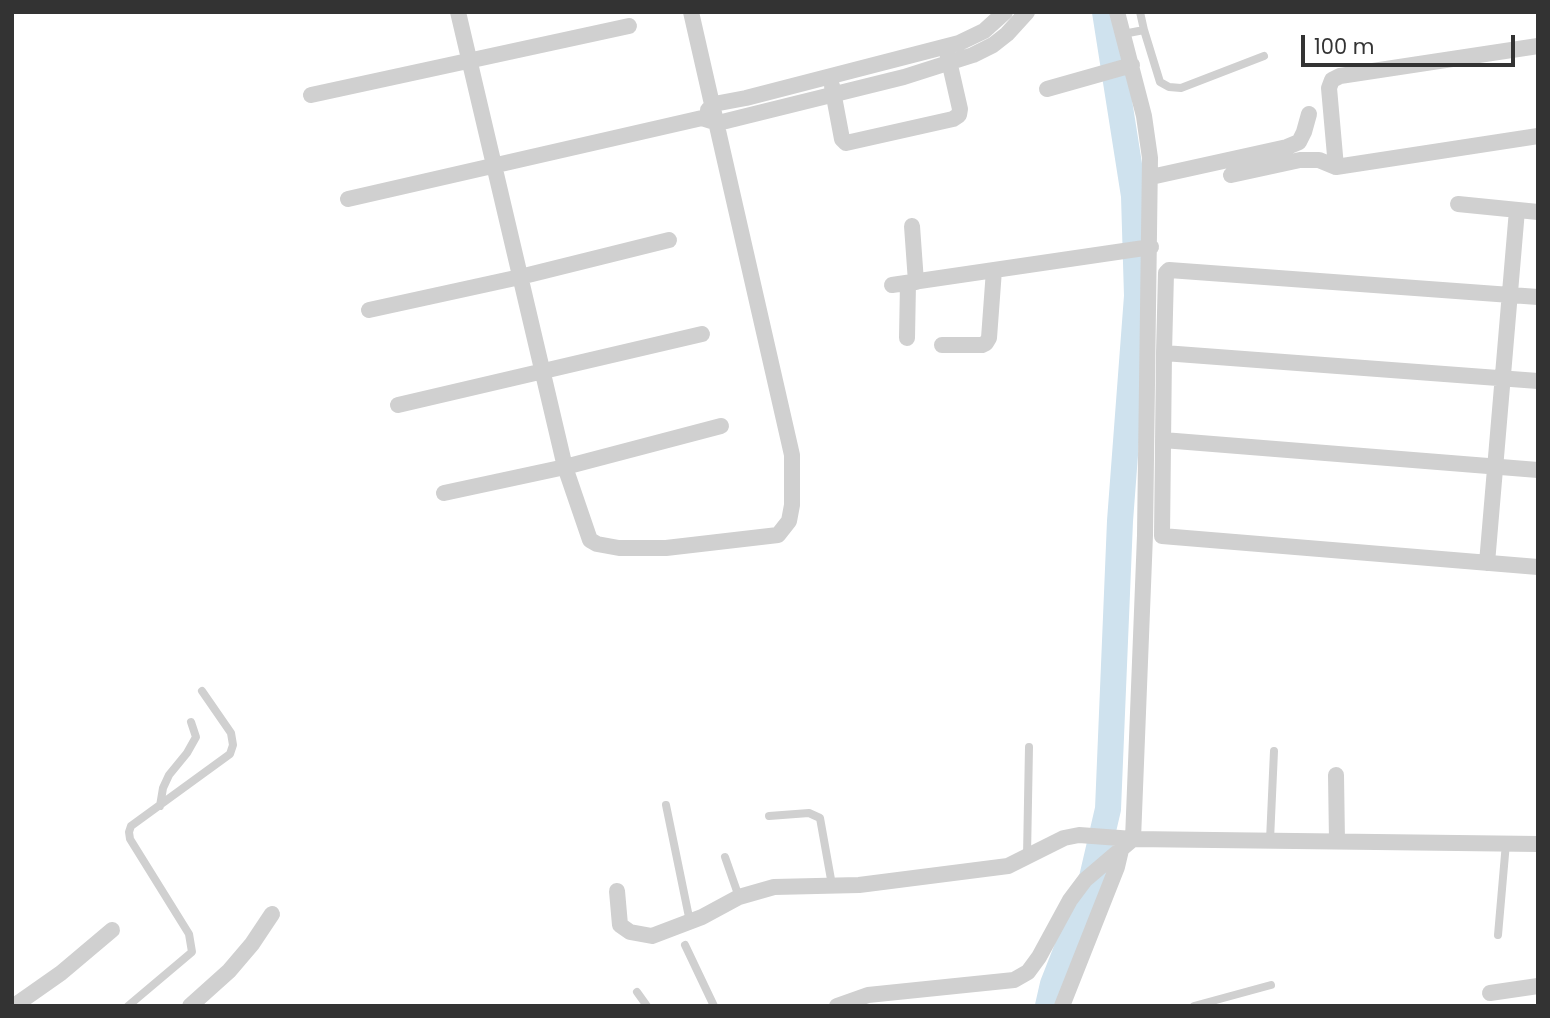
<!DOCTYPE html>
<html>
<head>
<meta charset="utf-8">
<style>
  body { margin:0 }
  #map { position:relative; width:1550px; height:1018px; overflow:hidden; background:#fff; font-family:Poppins,sans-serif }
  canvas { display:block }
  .frame { position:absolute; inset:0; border:14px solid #333; pointer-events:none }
  .scale { position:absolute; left:1301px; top:35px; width:214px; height:32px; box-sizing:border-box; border:4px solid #333; border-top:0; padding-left:9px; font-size:21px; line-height:24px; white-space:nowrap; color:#333; -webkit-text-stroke:5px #fff; paint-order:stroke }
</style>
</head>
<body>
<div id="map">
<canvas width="1550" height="1018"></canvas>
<div class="frame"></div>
<div class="scale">100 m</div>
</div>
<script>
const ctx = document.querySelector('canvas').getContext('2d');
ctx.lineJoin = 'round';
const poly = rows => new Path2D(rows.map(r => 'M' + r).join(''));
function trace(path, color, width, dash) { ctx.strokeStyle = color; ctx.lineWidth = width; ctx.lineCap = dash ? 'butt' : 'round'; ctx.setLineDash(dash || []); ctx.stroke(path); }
const river = poly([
  [1048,1006,1053,984,1088,895,1108,809,1120,521,1137,296,1134,196,1105,12]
]);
const lane = poly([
  [1140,12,1144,30],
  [1123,34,1144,30,1160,82,1169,87,1181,88,1264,56],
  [666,805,690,922],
  [160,806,163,788,169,775,187,753,196,737,191,722],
  [769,816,809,813,820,818,832,885],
  [1270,840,1274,751],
  [1027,856,1029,747],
  [725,857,739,897],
  [1498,935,1506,843],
  [685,945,714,1006],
  [637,992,647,1006],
  [128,1006,192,952,189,934,130,839,129,832,131,826,230,754,233,745,231,733,202,691],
  [1194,1006,1271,985]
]);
const street = poly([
  [458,12,565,467,590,540,597,544,619,548,666,548,778,535,789,521,792,505,792,455,691,12],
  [1538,46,1340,76,1332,80,1329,88,1336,167,1538,136],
  [832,86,842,139,846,143,953,119,959,115,960,109,947,52],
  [1047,89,1132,65],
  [311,95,629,26],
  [708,110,714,104,746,98,959,43,984,31,1005,12],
  [1231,175,1300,160,1319,160,1336,167],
  [1151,177,1287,147,1299,142,1304,132,1309,114],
  [348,199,702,118,718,123,904,77,973,55,993,45,1007,34,1027,12],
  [1458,204,1538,212],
  [912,226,916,282],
  [892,285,1151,247],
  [1538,297,1169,270,1166,273,1164,353,1162,536,1538,567],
  [369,310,520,277,669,240],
  [907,338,908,283],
  [942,345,982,345,986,343,989,338,994,270],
  [1164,353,1538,381],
  [398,405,702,334],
  [1163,440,1538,470],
  [444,493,565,467,721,426],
  [1487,563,1517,210],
  [1336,775,1337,841],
  [617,891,620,925,630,932,652,936,702,917,739,897,774,887,859,885,1008,866,1064,838,1079,835,1133,839,1145,535,1150,158,1144,116,1117,12],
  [1490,993,1538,986],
  [14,1006,61,973,112,930],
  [190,1006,229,971,252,944,272,914],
  [837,1006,868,995,1014,980,1028,972,1039,957,1070,900,1085,880,1133,839,1538,844],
  [1062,1006,1117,867,1121,850]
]);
trace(river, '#cfe2ee', 26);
trace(lane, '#d0d0d0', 8);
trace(street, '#d0d0d0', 16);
</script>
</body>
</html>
